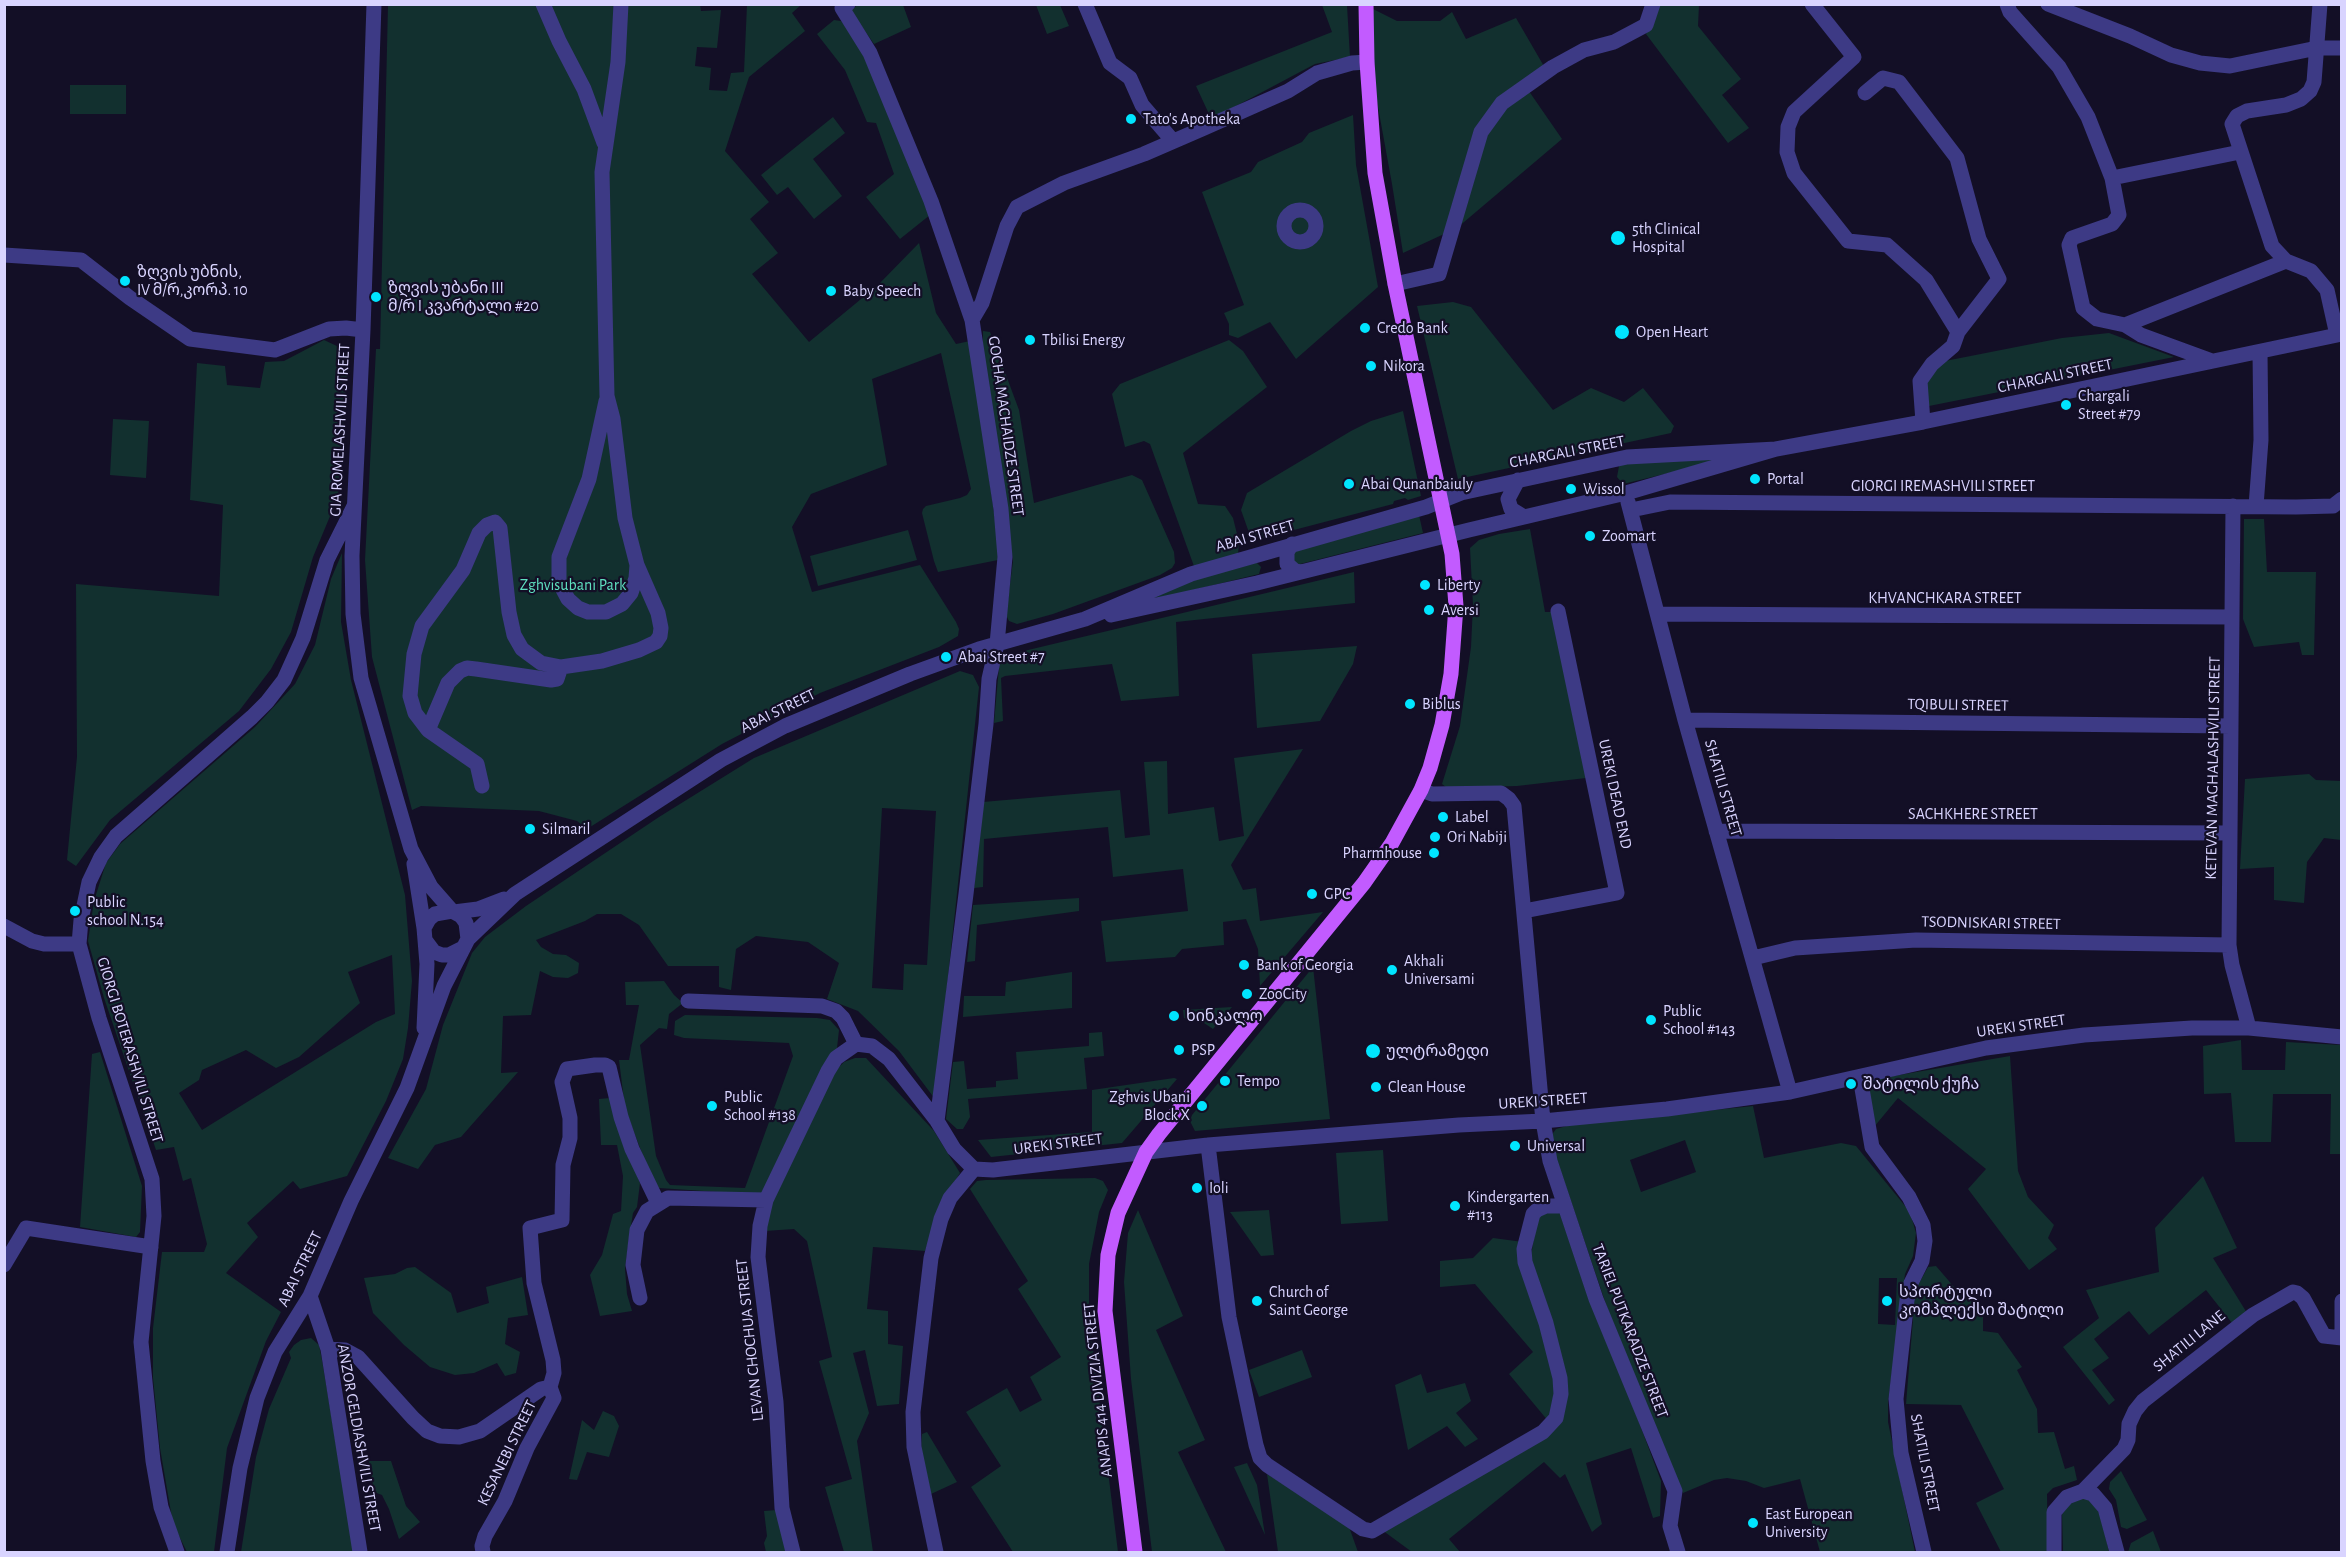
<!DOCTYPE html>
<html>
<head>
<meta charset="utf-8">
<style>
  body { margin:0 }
  #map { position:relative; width:2346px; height:1557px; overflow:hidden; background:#130f26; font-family:"Alegreya Sans",sans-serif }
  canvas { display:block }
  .frame { position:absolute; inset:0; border:6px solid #d9d4ff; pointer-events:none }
</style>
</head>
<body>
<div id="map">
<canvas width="2346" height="1557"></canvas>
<div class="frame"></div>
</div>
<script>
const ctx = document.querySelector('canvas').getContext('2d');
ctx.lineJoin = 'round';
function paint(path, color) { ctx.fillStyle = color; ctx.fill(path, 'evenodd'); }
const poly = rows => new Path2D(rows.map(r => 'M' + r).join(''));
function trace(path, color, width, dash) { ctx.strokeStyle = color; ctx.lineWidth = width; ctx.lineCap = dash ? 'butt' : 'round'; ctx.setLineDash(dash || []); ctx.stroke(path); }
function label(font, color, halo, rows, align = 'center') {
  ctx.font = font + ' "Alegreya Sans","Noto Sans Georgian",sans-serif'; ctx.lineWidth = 4.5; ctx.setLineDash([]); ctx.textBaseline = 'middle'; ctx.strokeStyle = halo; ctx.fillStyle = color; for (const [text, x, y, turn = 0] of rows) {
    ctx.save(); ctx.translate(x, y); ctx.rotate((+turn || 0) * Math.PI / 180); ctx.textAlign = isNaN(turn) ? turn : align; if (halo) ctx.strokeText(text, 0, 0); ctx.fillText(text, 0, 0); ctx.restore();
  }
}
const green = poly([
  [388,5,700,5,701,11,721,10,717,48,697,47,695,66,711,68,709,90,727,91,731,73,744,72,747,5,801,5,792,13,805,31,749,77,725,151,769,202,750,219,778,253,752,274,809,342,878,285,919,243,936,313,956,344,970,341,998,541,998,560,938,572,934,561,922,513,923,509,926,506,960,498,967,495,971,489,941,353,872,379,887,465,811,494,792,527,812,592,920,565,956,622,959,629,958,636,939,647,820,693,722,744,587,829,577,821,539,811,421,806,412,810,372,657,365,560,376,349,380,349],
  [857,5,903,5,911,27,874,44,851,11],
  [1036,5,1060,5,1069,26,1047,34],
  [1322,5,1347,5,1350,57,1315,64,1219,115,1209,114,1196,86,1332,32],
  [1656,5,1699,5,1698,26,1741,79,1722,95,1749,128,1728,143,1646,34],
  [1373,9,1397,21,1440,21,1452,12,1466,39,1516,18,1545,68,1524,84,1562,139,1457,228,1403,253,1392,184,1374,85],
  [834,20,841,21,849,29,869,65,930,215,900,239,866,197,894,174,876,123,867,122,845,70,817,34],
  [70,85,126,85,126,114,70,114],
  [1353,115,1356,165,1378,287,1296,359,1270,322,1238,338,1229,335,1229,324,1224,313,1244,305,1202,192,1251,172,1258,162,1302,142,1309,133],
  [833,117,845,133,813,159,842,196,814,219,788,187,777,195,761,175],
  [1453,302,1471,307,1553,410,1591,388,1624,402,1643,388,1674,426,1671,433,1458,479,1417,306],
  [983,331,990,332,1019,410,1034,503,1132,475,1142,480,1174,552,1175,563,1172,568,1160,575,1053,614,1017,624,1009,621,1006,615,1013,561,983,354],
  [2109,333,2174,357,1929,406,1926,384,1940,362,2062,338],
  [324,340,339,347,348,361,338,497,313,557,291,632,271,669,239,711,110,820,76,866,67,860,77,757,76,584,219,596,223,505,190,500,197,363,225,366,227,385,260,388,265,362,284,361],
  [1229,340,1243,351,1267,387,1183,453,1198,504,1225,506,1233,518,1239,542,1238,554,1195,569,1150,444,1144,441,1125,447,1112,394,1120,384],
  [1403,411,1421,496,1408,500,1405,498,1394,501,1393,504,1252,541,1241,510,1247,493,1351,431,1371,421],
  [113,419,149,421,146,478,110,475],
  [1744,455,1623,484,1617,477,1619,466,1624,464],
  [1419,515,1423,533,1296,565,1289,556,1292,551],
  [2244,519,2264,519,2267,572,2316,572,2314,655,2302,655,2299,642,2254,647,2243,619],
  [1530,529,1545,612,1553,612,1586,778,1517,786,1447,788,1442,784,1460,726,1471,647,1473,605,1470,548,1479,540,1499,534],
  [908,530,917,560,818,586,810,556],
  [342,553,341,622,351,680,405,895,412,981,408,1028,403,1059,386,1101,347,1176,300,1189,293,1181,247,1223,258,1237,226,1273,281,1312,266,1341,227,1448,214,1552,187,1552,173,1524,160,1448,153,1378,153,1328,162,1252,204,1252,207,1244,191,1178,183,1181,174,1147,156,1150,104,998,88,941,94,901,106,863,120,844,255,727,295,684,315,645,331,579],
  [392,955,395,1014,376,1022,202,1130,179,1093,199,1080,202,1070,246,1050,276,1068,299,1057,360,1003,348,972],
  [1253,559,1261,567,1259,574,1144,602,1142,599],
  [1354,572,1355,603,1176,622,1179,696,1121,701,1112,664,1005,676,1001,678,1003,721,994,723,999,667,1003,656],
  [1357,646,1353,664,1320,721,1257,728,1252,654],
  [960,671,973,675,979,687,935,1099,899,1051,858,1011,827,999,839,963,808,942,756,936,736,949,731,990,719,987,719,966,668,966,639,925,621,914,597,914,585,921,536,940,541,947,553,954,566,955,579,963,578,973,568,978,553,977,540,971,531,1015,503,1016,501,1073,518,1072,461,1137,435,1145,418,1169,388,1158,426,1089,443,1025,472,953,485,937,526,906,659,817,754,758],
  [882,808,936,811,927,965,904,964,903,990,872,988],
  [1303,749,1231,865,1243,890,1256,888,1260,921,1323,912,1260,986,1258,949,1246,919,1223,922,1224,945,1182,949,1175,957,1106,962,1101,921,1188,911,1183,869,1113,877,1108,827,984,839,983,887,974,888,983,802,1120,790,1125,838,1150,835,1144,762,1167,761,1168,814,1214,807,1219,841,1244,836,1234,758],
  [2309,774,2316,780,2341,781,2341,840,2324,838,2307,862,2304,903,2274,900,2274,867,2240,869,2245,779],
  [1079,898,1079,911,977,925,975,961,967,962,973,905],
  [1313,967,1330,1119,1195,1131,1190,1121,1192,1115],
  [1072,972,1072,1008,963,1017,964,996,1005,996,1006,982],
  [664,981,674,995,683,1003,669,1014,667,1029,659,1028,640,1045,656,1156,666,1180,670,1185,745,1188,793,1056,789,1043,684,1038,674,1035,675,1021,685,1015,817,1018,830,1020,839,1030,837,1048,763,1195,659,1188,649,1172,625,1108,619,1060,629,1060,639,1005,626,1005,625,982],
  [1232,1007,1213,1029,1204,1023,1184,1018,1183,1010],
  [1102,1032,1104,1056,1084,1058,1087,1089,968,1099,970,1117,963,1129,957,1129,946,1119,953,1062,964,1061,967,1089,996,1087,996,1081,1018,1079,1016,1052,1089,1046,1089,1033],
  [2241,1040,2242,1070,2285,1070,2286,1042,2341,1045,2341,1154,2330,1154,2331,1094,2273,1094,2271,1142,2235,1142,2231,1093,2204,1094,2203,1046],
  [100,1052,142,1186,140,1232,136,1237,80,1227,92,1054],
  [2010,1056,2018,1171,2028,1197,2054,1225,2048,1238,2057,1249,2029,1270,1968,1189,1986,1169,1898,1098,1874,1127,1864,1081],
  [855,1058,866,1058,934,1131,960,1173,944,1199,925,1251,873,1247,867,1309,888,1311,888,1344,903,1346,899,1404,877,1406,865,1350,853,1353,869,1413,857,1441,873,1552,844,1552,825,1487,852,1479,819,1361,832,1357,807,1241,794,1229,765,1231,775,1187,834,1072,844,1062],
  [1174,1078,1177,1079,1122,1143,991,1157,978,1140,1092,1132,1092,1090],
  [610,1098,617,1123,640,1183,637,1207,633,1213,629,1238,625,1269,627,1294,632,1311,600,1316,590,1275,602,1255,613,1214,621,1211,623,1176,617,1145,601,1145,599,1099],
  [1753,1106,1764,1158,1841,1143,1856,1146,1910,1212,1916,1233,1913,1256,1905,1274,1888,1402,1888,1422,1915,1552,1820,1552,1800,1479,1764,1488,1746,1481,1727,1478,1714,1480,1683,1493,1622,1351,1554,1152,1551,1136,1556,1129,1570,1125],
  [1685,1140,1696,1172,1641,1192,1630,1160],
  [1879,1278,1897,1278,1895,1325,1878,1324],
  [1383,1150,1388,1221,1341,1224,1336,1153],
  [2203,1176,2237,1248,2213,1258,2247,1313,2232,1323,2206,1290,2149,1335,2129,1311,2094,1339,2109,1358,2092,1370,2115,1400,2109,1405,2063,1347,2099,1318,2086,1290,2159,1272,2155,1228],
  [1095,1178,1103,1181,1108,1190,1099,1212,1089,1264,1089,1317,1118,1552,1013,1552,971,1487,1001,1466,966,1412,1007,1388,1020,1412,1042,1400,1030,1377,1061,1357,1018,1289,1028,1281,970,1189,977,1181,986,1180],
  [1138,1210,1183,1316,1156,1330,1205,1440,1178,1452,1226,1552,1152,1552,1131,1379,1124,1282,1128,1233],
  [1269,1210,1274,1255,1261,1256,1230,1212],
  [1551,1210,1561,1214,1661,1481,1660,1516,1653,1518,1631,1448,1586,1463,1602,1524,1592,1532,1565,1474,1560,1478,1544,1462,1449,1539,1460,1552,1412,1552,1382,1530,1561,1415,1530,1261,1538,1215],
  [1493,1238,1523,1242,1557,1379,1549,1422,1509,1374,1533,1352,1475,1284,1440,1287,1440,1261,1473,1258],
  [1936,1266,1961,1295,1968,1292,1983,1314,1983,1331,1998,1333,2022,1367,2017,1370,2037,1409,2038,1433,2054,1432,2065,1469,2074,1466,2077,1480,2053,1488,2047,1494,2048,1552,2001,1552,1976,1503,2004,1489,1961,1405,1906,1404,1913,1319,1913,1294,1928,1267],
  [415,1267,451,1293,457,1313,489,1303,486,1287,522,1277,528,1315,508,1318,505,1344,520,1352,516,1373,505,1376,497,1363,474,1373,455,1375,430,1367,404,1345,373,1313,364,1278,395,1274,407,1268],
  [311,1338,319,1345,322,1360,354,1552,241,1552,256,1457,269,1409,291,1358,289,1352,294,1345,301,1340],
  [1302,1350,1312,1377,1259,1397,1249,1370],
  [1421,1374,1427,1393,1465,1383,1471,1401,1456,1413,1478,1439,1465,1447,1447,1426,1408,1450,1395,1385],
  [603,1411,614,1416,619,1426,609,1457,587,1452,577,1480,569,1479,582,1420,594,1430],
  [927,1432,957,1482,931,1494,921,1449,922,1434],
  [369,1461,391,1461,406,1506,420,1522,399,1539,389,1509,382,1495,374,1492],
  [1247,1463,1257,1485,1265,1535,1234,1467],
  [2121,1471,2147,1520,2127,1529,2121,1527,2116,1500,2109,1489,2110,1482],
  [1267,1474,1348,1524,1358,1552,1278,1552],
  [2083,1497,2091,1500,2101,1516,2109,1552,2063,1552,2062,1514,2072,1501],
  [777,1510,788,1552,766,1552,764,1543,767,1536,764,1511],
  [2153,1531,2161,1552,2128,1552,2131,1543]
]);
const minor = poly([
  [374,4,363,330,352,556,353,614,361,678,411,849,431,887,452,911],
  [543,4,559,41,584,89,604,143],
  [848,4,842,8,870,53,893,109,931,201,972,320],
  [1085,4,1110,63,1130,78,1142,105,1173,141],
  [1812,4,1854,57,1794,112,1788,127,1787,152,1794,173,1848,241,1887,245,1926,280,1958,332,1953,346,1932,364,1920,381,1923,422],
  [2007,4,2010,12,2059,67,2088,117,2112,178,2119,215,2112,224,2072,238,2069,245,2083,308,2097,319,2125,325,2286,261],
  [2048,4,2130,36,2171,55,2200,63,2230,66,2317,48,2342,48],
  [2320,4,2314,82,2310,91,2301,99,2286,105,2247,111,2237,116,2232,124,2272,246,2286,261,2311,271,2327,290,2337,335],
  [1865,93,1883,78,1899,82,1957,158,1979,239,1999,279,1958,332],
  [2112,178,2240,152],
  '1284 226a16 16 0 1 1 32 0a16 16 0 1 1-32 0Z',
  [4,255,81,260,130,298,190,339,275,350,329,329,346,328,363,330],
  [1395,284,1439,274,1481,132,1502,103,1553,67,1584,50,1614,42,1646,25,1653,4],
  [2125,325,2141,335,2212,361],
  [606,401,589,479,559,557,559,582,568,599,578,608,588,612,606,612,622,604,631,593,636,578,637,565],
  [1518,480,1508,499,1511,509,1524,517],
  [1628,502,1685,720,1790,1092],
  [2233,506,2229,945,2232,965,2249,1028],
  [2256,506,2261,440,2260,352],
  [1631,510,1670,502,2296,507,2333,506,2342,499],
  [1292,544,1287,552,1287,564,1295,571,1301,572],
  [1658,614,2232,617],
  [1111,615,1257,583,1469,530,1626,493,1776,449,1923,422,2342,334],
  [1685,720,2231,726],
  [428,730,448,683,460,671,467,668,476,669,551,680,557,679,561,667],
  [482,786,477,764,428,730,415,713,410,696,414,654,422,626,463,570,479,533,487,525,495,522,500,528,509,612,514,635,522,649,541,663,561,667,602,661,639,650,656,642,660,636,661,628,658,613,637,565,625,518,613,419,607,396,602,172,618,62,621,4],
  [1421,790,1432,794,1501,793,1509,799,1514,806,1543,1121,1550,1161,1596,1299,1675,1491,1670,1526,1678,1552],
  [1716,831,2230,833],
  [414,864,424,928,427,964,424,1028],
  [1524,911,1617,893,1558,611],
  [454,912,478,909,504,899],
  [4,926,32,941,44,944,79,944],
  [468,939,515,894,721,760,785,726,910,674,979,649,1085,619,1191,574,1426,507,1461,493,1627,457,1776,449],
  [425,940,434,952,442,955,449,955,463,948],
  [1753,958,1795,948,1916,940,2229,945],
  [688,1001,822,1006,836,1011,843,1018,856,1044],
  [1860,1077,1872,1147,1909,1197,1923,1225,1925,1241,1922,1261,1911,1283,1907,1300,1896,1399,1901,1453,1924,1552],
  [937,1121,966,894,986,724,989,679,997,644,1005,557,1001,509,972,320,982,303,1007,226,1017,207,1064,183,1144,154,1204,128,1288,91,1317,73,1352,63,1367,62],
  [1208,1145,1229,1317,1256,1445,1260,1458,1267,1465,1363,1529,1372,1531,1543,1432,1556,1418,1561,1394,1560,1378,1546,1323,1525,1262,1524,1249,1533,1214,1537,1210,1546,1206,1564,1206],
  [4,1265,26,1228,151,1247],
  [310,1296,328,1349,360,1552],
  [640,1298,633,1265,637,1230,647,1211,668,1198,766,1200],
  [2342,1301,2342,1336],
  [328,1349,345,1350,358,1357,413,1418,427,1431,440,1436,459,1437,480,1431,541,1389,550,1387],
  [550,1387,554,1373,553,1360,534,1283,530,1228,562,1220,563,1165,570,1138,570,1118,562,1082,567,1069,595,1065,605,1065,609,1067,621,1117,632,1149,658,1203],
  [2083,1491,2124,1449,2128,1440,2129,1424,2135,1411,2143,1401,2253,1315,2293,1292,2297,1293,2303,1298,2324,1336,2342,1338],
  [177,1552,161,1507,153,1461,141,1342,154,1216,152,1179,99,1018,79,944,81,920,89,882,101,857,116,836,252,717,267,702,284,680,303,638,327,560,354,506],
  [227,1552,240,1468,257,1398,275,1352,310,1296,351,1201,407,1088,444,986,468,939,466,923,461,916,452,911,435,914,429,919,424,928],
  [483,1552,482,1546,485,1536,505,1501,527,1448,554,1398,550,1387],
  [793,1552,782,1508,776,1402,758,1257,760,1226,766,1200,828,1071,836,1058,856,1044,872,1046,889,1059,937,1121,954,1149,974,1169,993,1170,1208,1145,1459,1125,1543,1121,1667,1109,1790,1092,1986,1048,2084,1035,2192,1028,2249,1028,2342,1037],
  [936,1552,914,1447,913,1412,931,1258,941,1219,950,1198,974,1169],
  [2054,1552,2054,1512,2067,1497,2083,1491,2093,1494,2105,1508,2117,1552]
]);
const major = poly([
  [1135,1552,1105,1311,1108,1255,1118,1213,1146,1152,1159,1134,1364,883,1392,843,1421,790,1430,768,1442,725,1451,674,1456,606,1452,554,1395,284,1375,173,1367,62,1366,4]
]);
const markers = [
  [1131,119,6,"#00e5ff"],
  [1618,238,8,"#00e5ff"],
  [125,281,6,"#00e5ff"],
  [831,291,6,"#00e5ff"],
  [376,297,6,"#00e5ff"],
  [1365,328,6,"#00e5ff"],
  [1622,332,8,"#00e5ff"],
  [1030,340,6,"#00e5ff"],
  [1371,366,6,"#00e5ff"],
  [2066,405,6,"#00e5ff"],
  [1755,479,6,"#00e5ff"],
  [1349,484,6,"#00e5ff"],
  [1571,489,6,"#00e5ff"],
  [1590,536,6,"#00e5ff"],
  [1425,585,6,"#00e5ff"],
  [1429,610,6,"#00e5ff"],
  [946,657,6,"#00e5ff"],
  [1410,704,6,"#00e5ff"],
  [1443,817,6,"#00e5ff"],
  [530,829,6,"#00e5ff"],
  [1435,837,6,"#00e5ff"],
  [1434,853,6,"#00e5ff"],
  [1312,894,6,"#00e5ff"],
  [75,911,6,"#00e5ff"],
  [1244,965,6,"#00e5ff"],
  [1392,970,6,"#00e5ff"],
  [1247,994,6,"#00e5ff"],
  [1174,1016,6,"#00e5ff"],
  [1651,1020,6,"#00e5ff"],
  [1179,1050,6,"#00e5ff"],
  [1373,1051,8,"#00e5ff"],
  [1225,1081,6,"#00e5ff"],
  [1851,1084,6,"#00e5ff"],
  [1376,1087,6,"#00e5ff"],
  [712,1106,6,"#00e5ff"],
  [1202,1106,6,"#00e5ff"],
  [1515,1146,6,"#00e5ff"],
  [1197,1188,6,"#00e5ff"],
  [1455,1206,6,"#00e5ff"],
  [1257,1301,6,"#00e5ff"],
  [1887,1301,6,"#00e5ff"],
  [1753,1523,6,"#00e5ff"]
];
const poiNames = [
  ["Tato's Apotheka",1143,119],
  ["5th Clinical",1632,229],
  ["Hospital",1632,247],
  ["ზღვის უბნის,",137,272],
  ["IV მ/რ,კორპ. 10",137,290],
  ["ზღვის უბანი III",388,288],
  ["მ/რ I კვარტალი #20",388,306],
  ["Baby Speech",843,291],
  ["Credo Bank",1377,328],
  ["Open Heart",1636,332],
  ["Tbilisi Energy",1042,340],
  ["Nikora",1383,366],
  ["Chargali",2078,396],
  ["Street #79",2078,414],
  ["Portal",1767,479],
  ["Abai Qunanbaiuly",1361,484],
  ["Wissol",1583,489],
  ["Zoomart",1602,536],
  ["Liberty",1437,585],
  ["Aversi",1441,610],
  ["Abai Street #7",958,657],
  ["Biblus",1422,704],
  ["Label",1455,817],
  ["Silmaril",542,829],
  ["Ori Nabiji",1447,837],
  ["Pharmhouse",1422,853,"right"],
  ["GPC",1324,894],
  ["Public",87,902],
  ["school N.154",87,920],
  ["Akhali",1404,961],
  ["Universami",1404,979],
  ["Bank of Georgia",1256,965],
  ["ZooCity",1259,994],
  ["Public",1663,1011],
  ["School #143",1663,1029],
  ["ხინკალო",1186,1016],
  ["PSP",1191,1050],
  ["ულტრამედი",1386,1051],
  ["Tempo",1237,1081],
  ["შატილის ქუჩა",1863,1084],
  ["Clean House",1388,1087],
  ["Public",724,1097],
  ["School #138",724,1115],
  ["Zghvis Ubani",1190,1097,"right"],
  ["Block X",1190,1115,"right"],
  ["Universal",1527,1146],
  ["Ioli",1209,1188],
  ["Kindergarten",1467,1197],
  ["#113",1467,1215],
  ["Church of",1269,1292],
  ["Saint George",1269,1310],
  ["სპორტული",1899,1292],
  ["კომპლექსი შატილი",1899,1310],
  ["East European",1765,1514],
  ["University",1765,1532]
];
const streetNames = [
  ["CHARGALI STREET",2055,376,-12],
  ["GOCHA MACHAIDZE STREET",1006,426,82],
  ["GIA ROMELASHVILI STREET",340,430,-87],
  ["CHARGALI STREET",1567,452,-11],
  ["GIORGI IREMASHVILI STREET",1943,486],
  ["ABAI STREET",1255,536,-16],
  ["KHVANCHKARA STREET",1945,598],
  ["TQIBULI STREET",1958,705,1],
  ["ABAI STREET",778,711,-26],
  ["KETEVAN MAGHALASHVILI STREET",2213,768,-89],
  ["SHATILI STREET",1723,788,74],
  ["UREKI DEAD END",1615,794,78],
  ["SACHKHERE STREET",1973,814],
  ["TSODNISKARI STREET",1991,923,1],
  ["UREKI STREET",2021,1026,-8],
  ["GIORGI BOTERASHVILI STREET",130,1050,73],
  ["UREKI STREET",1543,1101,-4],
  ["UREKI STREET",1058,1144,-7],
  ["ABAI STREET",300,1269,-64],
  ["TARIEL PUTKARADZE STREET",1630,1331,69],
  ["LEVAN CHOCHUA STREET",750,1340,-96],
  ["SHATILI LANE",2189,1341,-39],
  ["ANAPIS 414 DIVIZIA STREET",1098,1390,-96],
  ["ANZOR GELDIASHVILI STREET",359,1438,80],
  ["KESANEBI STREET",507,1453,-64],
  ["SHATILI STREET",1925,1463,79]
];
const parkNames = [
  ["Zghvisubani Park",573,585]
];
paint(green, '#12302f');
trace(minor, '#3d3a85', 15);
trace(major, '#c25bff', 15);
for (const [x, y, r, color] of markers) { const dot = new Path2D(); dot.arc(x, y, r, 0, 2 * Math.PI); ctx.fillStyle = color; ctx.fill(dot); trace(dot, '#130f26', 2); }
label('16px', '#d9d4ff', '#130f26', poiNames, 'left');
label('16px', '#d9d4ff', '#130f26', streetNames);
label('16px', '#5fe0c0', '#130f26', parkNames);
</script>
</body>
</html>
